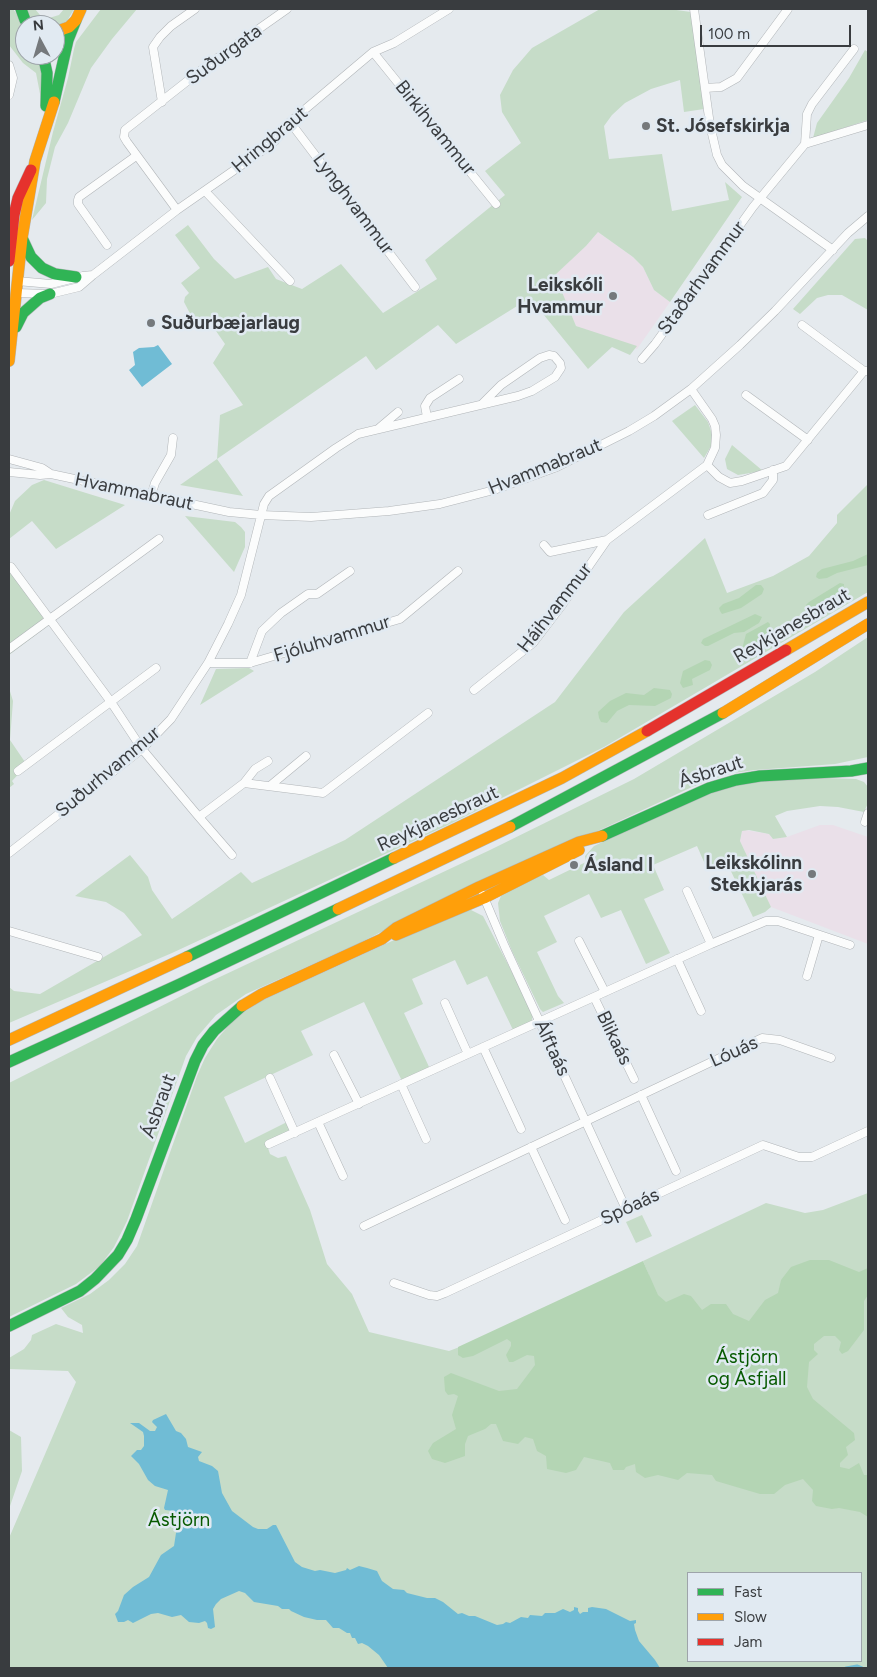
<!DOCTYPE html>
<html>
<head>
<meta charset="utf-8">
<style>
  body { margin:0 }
  #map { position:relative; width:877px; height:1677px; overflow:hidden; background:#e5eaee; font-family:Figtree,sans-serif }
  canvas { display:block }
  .frame { position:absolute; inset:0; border:10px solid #393c3f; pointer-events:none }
  .legend { position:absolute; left:687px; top:1572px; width:175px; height:90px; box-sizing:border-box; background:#e1eaf2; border:1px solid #9ea4aa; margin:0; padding:6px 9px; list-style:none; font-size:15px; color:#393c3f }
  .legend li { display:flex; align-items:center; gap:10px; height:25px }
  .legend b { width:25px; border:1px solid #9ea4aa }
  .north { position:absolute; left:15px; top:15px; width:50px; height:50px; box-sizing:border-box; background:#e1eaf2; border:1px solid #9ea4aa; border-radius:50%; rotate:354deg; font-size:14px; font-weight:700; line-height:20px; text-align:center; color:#393c3f }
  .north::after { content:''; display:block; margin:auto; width:18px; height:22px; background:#75797c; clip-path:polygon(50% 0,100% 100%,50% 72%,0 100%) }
  .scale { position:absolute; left:700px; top:25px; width:151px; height:22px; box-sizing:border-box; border:2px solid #393c3f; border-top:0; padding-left:6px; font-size:15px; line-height:18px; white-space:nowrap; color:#393c3f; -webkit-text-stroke:4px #e1eaf2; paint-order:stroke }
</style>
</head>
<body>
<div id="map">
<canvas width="877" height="1677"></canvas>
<div class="frame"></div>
<ul class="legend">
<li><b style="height:6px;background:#30b455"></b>Fast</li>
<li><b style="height:6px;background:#ff9f0a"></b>Slow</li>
<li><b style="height:6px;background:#e5322d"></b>Jam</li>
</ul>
<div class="north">N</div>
<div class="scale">100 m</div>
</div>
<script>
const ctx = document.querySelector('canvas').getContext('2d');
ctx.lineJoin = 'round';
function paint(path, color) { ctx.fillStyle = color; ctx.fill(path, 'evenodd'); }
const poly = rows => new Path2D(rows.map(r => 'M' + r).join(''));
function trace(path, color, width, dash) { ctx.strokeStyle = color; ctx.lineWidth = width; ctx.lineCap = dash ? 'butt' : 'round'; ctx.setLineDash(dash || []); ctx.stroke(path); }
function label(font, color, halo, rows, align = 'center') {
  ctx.font = font + ' Figtree,sans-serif'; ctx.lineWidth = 5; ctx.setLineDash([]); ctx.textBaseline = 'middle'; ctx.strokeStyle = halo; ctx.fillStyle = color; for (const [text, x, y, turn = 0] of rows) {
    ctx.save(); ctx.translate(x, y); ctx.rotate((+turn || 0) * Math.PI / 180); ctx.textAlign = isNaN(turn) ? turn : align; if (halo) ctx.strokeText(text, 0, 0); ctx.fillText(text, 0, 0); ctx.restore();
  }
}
const education = poly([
  [598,232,633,257,643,267,654,290,670,302,637,349,576,326,554,275,586,246],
  [820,825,833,825,868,837,868,944,771,907,740,841,742,831,745,830,769,834,773,839,787,837]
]);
const green = poly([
  [9,9,13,9,25,25,25,55,39,55,43,84,41,99,36,73,23,63,9,45],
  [24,9,35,9,40,15,49,18,59,15,64,9,74,9,67,21,55,27,55,25,36,25],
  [101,9,137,9,112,39,91,68,68,123,55,147,47,179,46,203,32,220,53,132,68,78,74,49,76,42],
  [600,9,669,9,691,12,704,109,684,112,680,80,651,89,625,103,612,115,604,126,609,159,662,154,672,211,729,200,725,182,742,197,670,302,654,290,643,267,633,257,598,232,586,246,555,275,576,326,637,346,630,355,612,347,588,369,530,298,456,344,438,325,376,370,366,356,217,459,243,496,180,485,217,459,220,415,243,405,213,363,225,344,209,321,204,329,197,327,184,302,185,297,189,293,181,283,200,268,175,235,188,225,214,259,235,279,268,267,276,279,302,289,341,264,383,313,437,279,425,260,505,195,485,171,521,143,502,112,500,95,513,70,532,48],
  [865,50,868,52,868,120,813,138,817,123,849,78],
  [865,238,868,241,868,310,842,295,828,295,817,298,800,314,793,309,855,239],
  [695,405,708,422,712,434,711,446,704,458,672,421],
  [732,445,763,471,738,475,727,469,725,459],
  [44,480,125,505,56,549,32,521,9,539,9,515,15,501,32,485],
  [868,484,868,592,604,747,452,823,172,953,9,1023,9,987,14,991,40,994,142,935,124,913,106,902,75,896,130,855,148,877,152,890,172,919,241,872,252,883,345,840,555,702,624,612,705,538,727,593,773,576,809,556,837,523,837,515],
  [185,516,235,522,241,527,245,532,245,547,234,572],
  [9,571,16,575,49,625,9,655],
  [868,637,868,757,835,764,755,770,734,773,713,779,692,787,585,837,438,902,360,943,246,994,216,1015,197,1037,186,1056,127,1221,114,1247,100,1266,76,1284,9,1317,9,1083,207,983,490,850,634,779,815,672],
  [249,668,254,671,200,705,216,669],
  [9,688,13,701,10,740,27,765,12,781,14,784,9,788],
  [794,777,856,779,864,782,868,787,868,803,864,812,838,807,820,806,787,811,775,816,787,837,773,839,769,834,749,830,742,831,740,841,771,907,765,912,753,917,727,863,708,871,697,846,653,865,664,890,644,899,670,953,646,964,621,910,601,918,589,894,544,916,557,942,537,952,558,996,564,1003,543,1012,540,1009,512,951,500,921,498,903,501,896,533,878,543,875,549,880,586,862,585,856,594,846,700,797,722,789,747,782],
  [471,910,483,916,501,951,530,1007,533,1015,531,1024,514,1032,487,976,467,985,455,960,412,979,423,1004,404,1013,430,1069,402,1081,364,1002,301,1031,313,1055,224,1097,245,1143,287,1122,291,1131,266,1142,270,1154,278,1158,286,1156,310,1210,327,1264,352,1294,369,1332,449,1351,649,1275,643,1261,766,1203,805,1213,823,1210,868,1193,868,1668,9,1668,9,1538,76,1382,68,1371,9,1369,9,1358,24,1349,31,1340,32,1335,56,1324,83,1333,82,1325,68,1317,61,1308,90,1294,109,1280,125,1264,137,1246,197,1076,205,1058,217,1039,230,1024,244,1012,263,1000,392,941,464,911],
  [688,1573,861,1573,861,1661,688,1661],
  [642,1215,652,1236,636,1243,626,1222],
  [9,1430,21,1437,22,1471,9,1509]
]);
const forest = poly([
  [868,554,868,565,837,573,827,578,819,579,816,577,817,573,822,569,853,561],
  [840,583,844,584,843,596,812,614,808,614,806,605,809,602],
  [756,585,761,585,764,589,762,594,741,608,722,614,720,611,719,608,723,604,739,598],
  [755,614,762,617,759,623,744,632,734,633,708,646,705,646,701,643,703,639],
  [768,622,770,624,767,641,744,655,741,653,746,634],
  [705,660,710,661,712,665,710,670,692,679,693,685,683,688,680,683,683,671],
  [654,688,670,690,672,694,671,698,655,706,629,705,617,711,607,723,601,722,599,718,598,712,610,701,626,693,644,695],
  [810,1260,829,1260,859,1272,868,1268,868,1295,864,1301,864,1330,848,1351,842,1354,839,1350,841,1342,835,1336,824,1336,814,1344,814,1350,818,1354,809,1362,807,1387,813,1399,854,1433,855,1440,846,1447,848,1455,840,1463,840,1467,849,1469,859,1463,864,1475,868,1475,868,1517,860,1512,839,1508,832,1509,816,1506,812,1501,813,1490,803,1479,785,1485,774,1494,760,1494,716,1481,712,1475,687,1473,678,1480,658,1475,645,1478,636,1472,635,1464,626,1467,624,1470,613,1470,610,1463,584,1457,576,1470,566,1473,547,1469,546,1456,537,1451,533,1439,525,1437,518,1444,503,1441,496,1424,491,1424,485,1429,468,1436,465,1444,465,1456,445,1463,432,1459,428,1451,433,1443,456,1429,452,1415,458,1396,454,1394,448,1395,445,1391,444,1377,451,1373,499,1391,517,1389,535,1365,534,1356,527,1355,513,1362,509,1362,506,1355,511,1346,511,1342,507,1339,473,1356,463,1358,458,1355,458,1347,643,1261,658,1295,666,1302,684,1294,691,1296,702,1310,711,1304,726,1304,733,1314,749,1321,765,1300,778,1293,781,1280,791,1267]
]);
const water = poly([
  [158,345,172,364,142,387,129,370,135,365,133,352,139,348,154,347],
  [166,1414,176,1431,181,1433,186,1439,188,1447,202,1452,198,1457,199,1461,212,1466,218,1471,222,1493,232,1511,253,1527,258,1529,267,1529,273,1525,276,1525,295,1562,302,1567,315,1571,320,1570,335,1573,346,1570,347,1568,350,1570,359,1566,367,1568,377,1571,382,1581,393,1589,404,1590,407,1593,427,1598,435,1598,443,1602,458,1614,462,1613,469,1616,475,1616,497,1625,503,1624,506,1622,510,1623,521,1617,528,1618,530,1615,542,1616,545,1613,555,1613,563,1609,570,1612,574,1610,574,1607,578,1608,578,1611,580,1614,583,1612,588,1612,588,1608,592,1607,606,1609,630,1621,636,1620,636,1623,634,1624,635,1630,639,1641,655,1660,660,1668,388,1668,379,1655,368,1646,362,1643,358,1644,355,1638,352,1638,350,1633,347,1633,339,1628,333,1628,326,1620,317,1620,304,1617,291,1611,289,1609,282,1609,278,1606,254,1602,245,1593,239,1591,221,1599,216,1604,213,1609,215,1627,211,1629,208,1628,207,1623,205,1621,199,1623,189,1622,181,1615,172,1617,158,1613,151,1614,133,1623,128,1620,124,1622,118,1622,115,1614,118,1611,124,1595,133,1587,149,1577,161,1555,174,1546,176,1533,180,1528,180,1521,178,1516,175,1516,175,1511,165,1510,164,1508,168,1490,155,1486,148,1480,139,1464,131,1456,137,1450,141,1450,144,1446,144,1436,143,1432,130,1423,139,1423,150,1431,155,1431,157,1427,152,1422,153,1420]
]);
const stream = poly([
  [846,1668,857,1666,862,1668]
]);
const street = poly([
  [694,9,710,125,717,155,722,165,743,186,833,250],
  [373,52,496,204],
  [9,65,13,78,9,95],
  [705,88,721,87,737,78,788,9],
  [162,102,153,47,160,37,171,26,195,9],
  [290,122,415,287],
  [805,144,807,114,812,104,854,49],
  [205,191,290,281],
  [177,210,127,142,124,137,125,130,209,64,287,9],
  [107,245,78,204,78,200,79,197,136,156],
  [17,281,51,284,83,276,93,275],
  [16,293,50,294,79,287,93,275,177,210,266,148,275,141,290,122,373,52,394,43,449,9],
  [802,325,864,371],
  [642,359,655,344,753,207,805,144,868,125],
  [746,395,808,440],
  [427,417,425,406,430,398,459,379],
  [378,429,398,412],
  [9,459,42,468,51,474],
  [707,465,719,477,730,483,742,481,786,466,864,371,868,371],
  [9,472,40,475,51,474,229,512,261,515,311,517,389,511,440,504,494,490,557,467,629,431,654,416,691,389,740,345,775,311,848,233,868,216],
  [151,496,155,483,171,455,173,438],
  [708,515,763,493,773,480,773,470],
  [544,545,550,552,607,540],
  [11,567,111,702,142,749,199,817,244,783,323,793,428,713],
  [9,649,159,539],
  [208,663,250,663,400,619,458,571],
  [250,663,262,631,281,613,308,594,317,594,350,571],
  [474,690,533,643,562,605,607,540,707,465,715,448,716,435,715,426,712,419,691,389],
  [18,771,156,668],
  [244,783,255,769,268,761],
  [271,785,306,756],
  [199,817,232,855],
  [865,822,868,813],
  [9,853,142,749,171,719,208,663,228,624,241,595,264,504,269,496,336,448,358,434,518,396,532,391,555,377,561,368,560,363,554,356,549,355,540,358,501,385,483,403],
  [687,891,711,944],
  [483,895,505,947,626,1209],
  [9,931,98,957],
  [579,941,605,992],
  [677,959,701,1011],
  [807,976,819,935],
  [594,997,634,1079],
  [445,1003,468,1054],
  [483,1047,521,1129],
  [334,1055,359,1104],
  [270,1078,295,1133],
  [401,1084,426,1139],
  [641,1095,676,1171],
  [318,1122,343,1176],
  [269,1144,711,944,766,921,778,921,850,945],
  [531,1147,565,1220],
  [364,1226,762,1038,780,1040,831,1058],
  [394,1283,429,1295,437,1296,445,1293,763,1145,799,1157,812,1157,868,1131]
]);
const fast = poly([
  [21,9,25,20,30,25],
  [43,55,47,73,46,106],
  [54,102,68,40,76,20],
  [23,240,31,257,42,268,55,274,76,277],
  [16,327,23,313,40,298,50,294],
  [510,827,723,713],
  [602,836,709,788,736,780,760,776,851,771,868,768],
  [187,957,394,858],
  [9,1062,180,984,338,909],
  [9,1326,80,1291,95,1279,118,1255,127,1240,136,1219,195,1061,203,1045,214,1031,242,1006]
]);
const slow = poly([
  [55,32,69,27,76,20,81,9],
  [9,361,22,238,35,161,54,102],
  [786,650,868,602],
  [723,713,868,624],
  [394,858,562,778,647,731],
  [338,909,510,827],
  [396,935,484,898,579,850],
  [242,1006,262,994,382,939,396,928,479,887,579,842,602,836],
  [9,1040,187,957]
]);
const jam = poly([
  [9,261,14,215,18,198,31,170],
  [647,731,786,650]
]);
const markers = [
  [646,126,5,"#75797c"],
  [613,296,5,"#75797c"],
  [151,323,5,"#75797c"],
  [574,865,5,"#75797c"],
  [812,874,5,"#75797c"]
];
const streetNames = [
  ["Suðurgata",224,55,-36],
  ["Birkihvammur",435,128,51],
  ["Hringbraut",270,140,-40],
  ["Lynghvammur",353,204,53],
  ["Staðarhvammur",702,278,-54],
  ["Hvammabraut",545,467,-22],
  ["Hvammabraut",134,492,12],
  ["Háihvammur",555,608,-52],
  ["Reykjanesbraut",792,626,-30],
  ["Fjóluhvammur",332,639,-17],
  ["Suðurhvammur",108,772,-40],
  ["Ásbraut",711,772,-18],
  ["Reykjanesbraut",438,819,-25],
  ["Blikaás",614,1038,64],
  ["Álftaás",552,1048,65],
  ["Lóuás",734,1052,-24],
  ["Ásbraut",159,1106,-70],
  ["Spóaás",630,1207,-25]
];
const poiNames = [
  ["St. Jósefskirkja",656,126],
  ["Leikskóli",603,285,"right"],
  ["Hvammur",603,307,"right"],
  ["Suðurbæjarlaug",161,323],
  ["Leikskólinn",802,863,"right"],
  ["Stekkjarás",802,885,"right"],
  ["Ásland I",584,865]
];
const parkNames = [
  ["Ástjörn",747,1357],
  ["og Ásfjall",747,1379],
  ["Ástjörn",179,1520]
];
paint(education, '#eae0e9');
paint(green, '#c6dcc8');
paint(forest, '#b4d5b4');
paint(water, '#70bcd5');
trace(stream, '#70bcd5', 3);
trace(street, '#b1b5b8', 9);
trace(fast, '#b1b5b8', 12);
trace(slow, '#b1b5b8', 12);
trace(jam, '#b1b5b8', 12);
trace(street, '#fbfcfc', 8);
trace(fast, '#30b455', 11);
trace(slow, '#ff9f0a', 11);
trace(jam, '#e5322d', 11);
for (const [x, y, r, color] of markers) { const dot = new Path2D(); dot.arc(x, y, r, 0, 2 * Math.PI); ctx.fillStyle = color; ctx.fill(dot); trace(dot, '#e1eaf2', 2); }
label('19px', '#393c3f', '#e1eaf2', streetNames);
label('bold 19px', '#393c3f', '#e1eaf2', poiNames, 'left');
label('19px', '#075a00', '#e1eaf2', parkNames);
</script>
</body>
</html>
